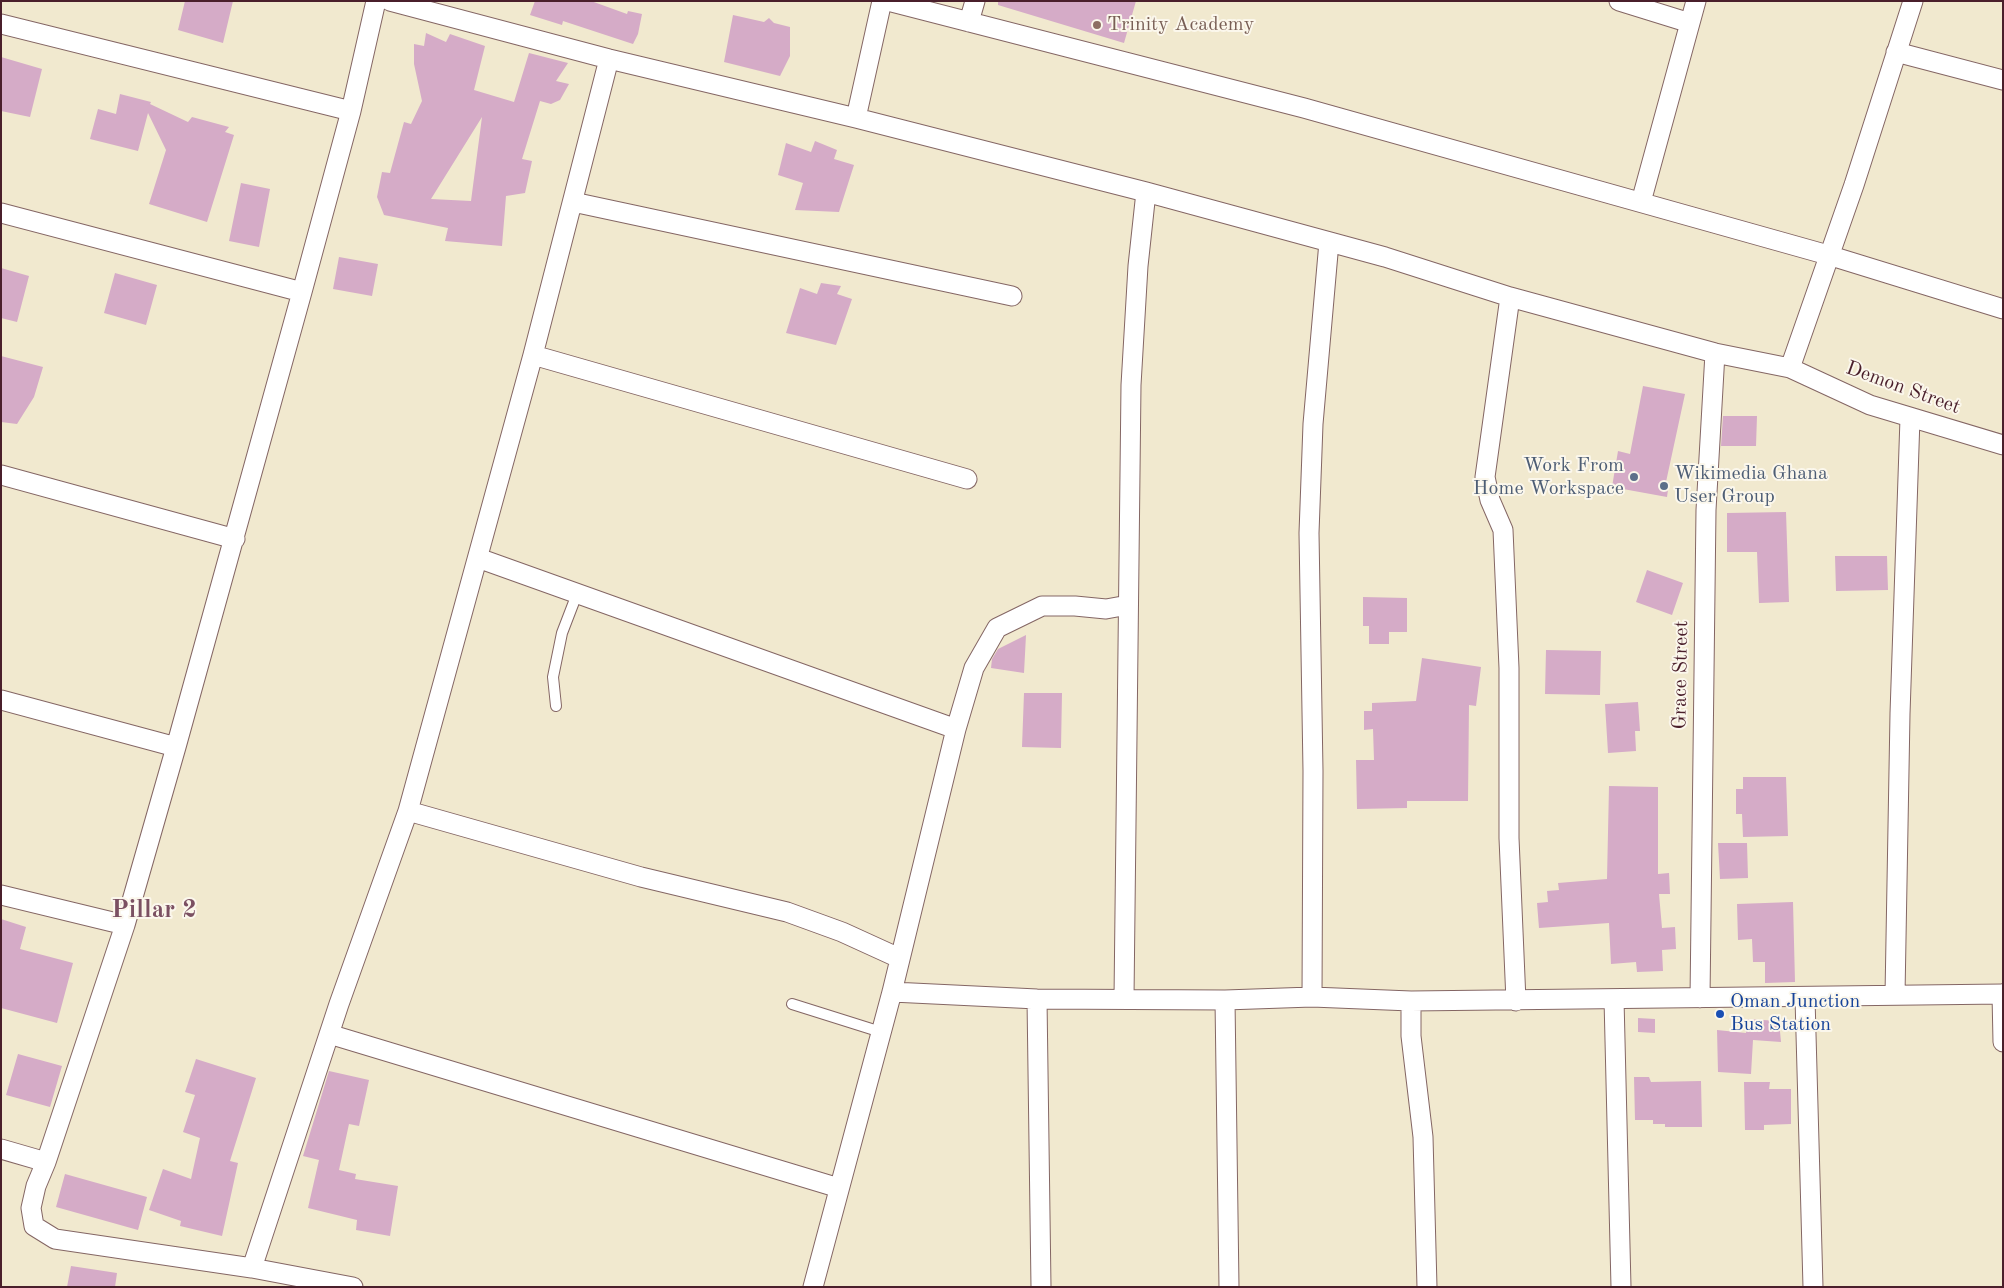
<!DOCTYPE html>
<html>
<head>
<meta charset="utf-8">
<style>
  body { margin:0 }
  #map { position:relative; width:2004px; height:1288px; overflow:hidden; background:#f1e9cf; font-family:"Old Standard TT",serif }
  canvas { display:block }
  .frame { position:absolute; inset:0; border:2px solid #4a1f2b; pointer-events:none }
</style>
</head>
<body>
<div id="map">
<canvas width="2004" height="1288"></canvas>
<div class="frame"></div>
</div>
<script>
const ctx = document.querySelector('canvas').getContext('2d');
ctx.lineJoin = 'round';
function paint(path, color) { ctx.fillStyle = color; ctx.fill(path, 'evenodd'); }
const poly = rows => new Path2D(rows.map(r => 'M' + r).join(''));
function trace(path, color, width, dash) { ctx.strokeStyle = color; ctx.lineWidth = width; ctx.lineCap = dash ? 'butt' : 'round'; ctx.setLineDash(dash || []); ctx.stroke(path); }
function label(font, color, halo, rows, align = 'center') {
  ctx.font = font + ' "Old Standard TT",serif'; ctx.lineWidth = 4; ctx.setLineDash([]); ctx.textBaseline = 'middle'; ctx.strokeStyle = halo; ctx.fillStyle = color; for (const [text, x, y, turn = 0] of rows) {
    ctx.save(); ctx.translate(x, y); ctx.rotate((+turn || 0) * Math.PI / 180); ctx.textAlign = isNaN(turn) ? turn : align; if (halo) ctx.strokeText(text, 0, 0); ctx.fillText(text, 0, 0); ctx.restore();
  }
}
const building = poly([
  [185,1,233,1,223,43,178,30],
  [535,1,591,1,627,14,628,11,642,14,638,34,633,44,563,21,562,25,530,15],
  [998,1,1136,1,1124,43,998,5],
  [733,15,764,22,769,18,774,23,790,27,790,56,780,76,724,62],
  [426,33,446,42,450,34,485,46,474,90,514,102,529,53,568,63,556,81,569,84,560,100,551,104,540,101,522,159,532,161,525,193,506,196,502,246,445,241,448,228,384,215,377,197,382,172,390,173,404,122,411,124,422,101,414,64,414,44,424,46],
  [482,117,471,201,431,199],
  [1,57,42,69,30,117,1,111],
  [120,94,151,102,150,104,188,122,192,117,229,127,225,132,234,135,207,222,149,204,166,150,148,113,138,151,90,139,98,109,116,114],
  [815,141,837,150,834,159,854,165,839,212,795,210,803,183,778,175,786,143,811,152],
  [241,183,270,189,259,247,229,241],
  [339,257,378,264,372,296,333,289],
  [1,268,29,276,17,322,1,318],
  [115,273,157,285,146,325,104,313],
  [821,283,841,286,837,294,852,299,836,345,786,333,800,288,817,294],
  [1,356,43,367,34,397,17,424,1,422],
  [1643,386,1685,394,1666,482,1669,482,1667,497,1612,487,1618,451,1630,454],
  [1723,416,1757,416,1756,446,1721,446],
  [1786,512,1789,602,1759,603,1757,552,1727,552,1727,513],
  [1835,556,1887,556,1888,590,1836,591],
  [1647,570,1683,583,1672,615,1636,602],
  [1363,597,1407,598,1407,632,1389,632,1389,644,1369,644,1369,626,1363,626],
  [1026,635,1024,673,991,668,992,659,998,649],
  [1546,650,1601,651,1600,695,1545,694],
  [1422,658,1481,667,1476,706,1469,705,1468,801,1407,801,1407,808,1357,809,1356,760,1374,760,1373,729,1364,730,1364,711,1372,711,1372,703,1416,701],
  [1024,693,1062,693,1061,748,1022,747],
  [1638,702,1640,731,1635,731,1636,751,1608,753,1605,704],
  [1743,777,1786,777,1788,836,1743,837,1742,814,1736,814,1736,789,1743,789],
  [1609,786,1658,787,1658,874,1669,873,1670,894,1659,894,1662,928,1675,927,1676,949,1662,950,1663,971,1637,972,1636,962,1611,964,1609,923,1539,928,1537,903,1548,902,1547,891,1559,890,1558,883,1607,879],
  [1718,843,1747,843,1748,878,1720,879],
  [1793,902,1795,982,1765,983,1765,962,1753,962,1752,939,1738,940,1737,904],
  [1,919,26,927,20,949,73,963,57,1023,1,1008],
  [1638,1018,1655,1019,1655,1033,1638,1032],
  [1747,1019,1779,1021,1781,1042,1753,1040,1751,1074,1718,1072,1717,1030,1746,1033],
  [18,1054,62,1066,50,1107,6,1095],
  [196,1059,256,1078,230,1161,238,1163,222,1236,180,1226,181,1221,149,1210,163,1169,191,1179,200,1138,183,1132,195,1095,185,1092],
  [329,1071,369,1080,359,1126,349,1124,339,1170,356,1174,355,1179,398,1186,390,1236,356,1230,357,1220,308,1208,319,1160,303,1156],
  [1634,1077,1649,1077,1651,1082,1701,1081,1702,1127,1665,1127,1665,1124,1653,1124,1653,1120,1635,1120],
  [1744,1082,1770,1082,1769,1089,1791,1089,1791,1124,1764,1125,1764,1130,1745,1130],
  [65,1174,147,1197,138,1230,56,1207],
  [71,1266,117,1273,115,1287,67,1287]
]);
const service = poly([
  [556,706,553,677,562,633,577,594],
  [792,1004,881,1032]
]);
const minor = poly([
  [390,1,609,59,856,118,1146,192,1385,257,1510,297,1715,353,1790,368,1870,405,2003,445],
  [888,1,1304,108,1828,255,2003,309],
  [1619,1,1690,23],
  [969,22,975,1],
  [1,24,351,111],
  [1896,52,2003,80],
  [856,118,882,1],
  [573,202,1012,296],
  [1641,202,1696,1],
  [1,213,302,292],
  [1510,297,1485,477,1490,500,1503,530,1509,668,1509,838,1516,1001],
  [533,355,967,479],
  [1790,368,1854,185,1913,1],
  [1,475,235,539],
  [478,558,956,729],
  [1,700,176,747],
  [408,811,641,877,787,912,842,932,899,958],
  [1,895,125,925],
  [892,992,1037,999,1225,1000,1312,997,1411,1001,2003,994],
  [2002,994,2003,1042],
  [1895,995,1900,714,1910,418],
  [1312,997,1313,771,1309,533,1313,424,1329,242],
  [1124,998,1131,385,1138,266,1146,192],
  [1700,998,1706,510,1715,353],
  [1805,998,1813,1287],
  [1037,999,1041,1287],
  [1614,999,1621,1287],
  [1225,1000,1229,1287],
  [1411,1001,1411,1036,1423,1137,1427,1287],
  [329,1034,839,1188],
  [1,1149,46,1162],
  [252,1268,339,1004,408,811,533,355,609,59],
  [353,1287,252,1268,55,1239,34,1226,31,1208,36,1186,46,1162,125,925,176,747,302,292,351,111,376,1],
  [813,1287,892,992,956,729,974,668,997,628,1042,606,1075,606,1106,609,1128,605]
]);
const markers = [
  [1097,25,5,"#8d6e63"],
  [1634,477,5,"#5c6f8a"],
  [1664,486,5,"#5c6f8a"],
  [1720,1014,5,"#1a4fb4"]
];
const educationNames = [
  ["Trinity Academy",1107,25]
];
const streetNames = [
  ["Demon Street",1903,388,20],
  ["Grace Street",1681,675,-89]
];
const serviceNames = [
  ["Work From",1624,466],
  ["Home Workspace",1624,489],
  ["Wikimedia Ghana",1674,474,"left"],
  ["User Group",1674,497,"left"]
];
const transitNames = [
  ["Oman Junction",1730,1002],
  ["Bus Station",1730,1025]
];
const districtNames = [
  ["Pillar 2",154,910]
];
paint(building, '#d5abc7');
trace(service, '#846664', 12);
trace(minor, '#846664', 21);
trace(service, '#fff', 10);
trace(minor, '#fff', 19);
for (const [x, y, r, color] of markers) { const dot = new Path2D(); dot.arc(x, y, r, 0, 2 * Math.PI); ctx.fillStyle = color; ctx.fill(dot); trace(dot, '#fbf7ec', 2); }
label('20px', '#785e54', '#fbf7ec', educationNames, 'left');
label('20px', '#4a1f2b', '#fbf7ec', streetNames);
label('20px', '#4e5e75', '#fbf7ec', serviceNames, 'right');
label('20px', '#164399', '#fbf7ec', transitNames, 'left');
label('bold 25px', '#7b5062', '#fbf7ec', districtNames);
</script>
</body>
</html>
